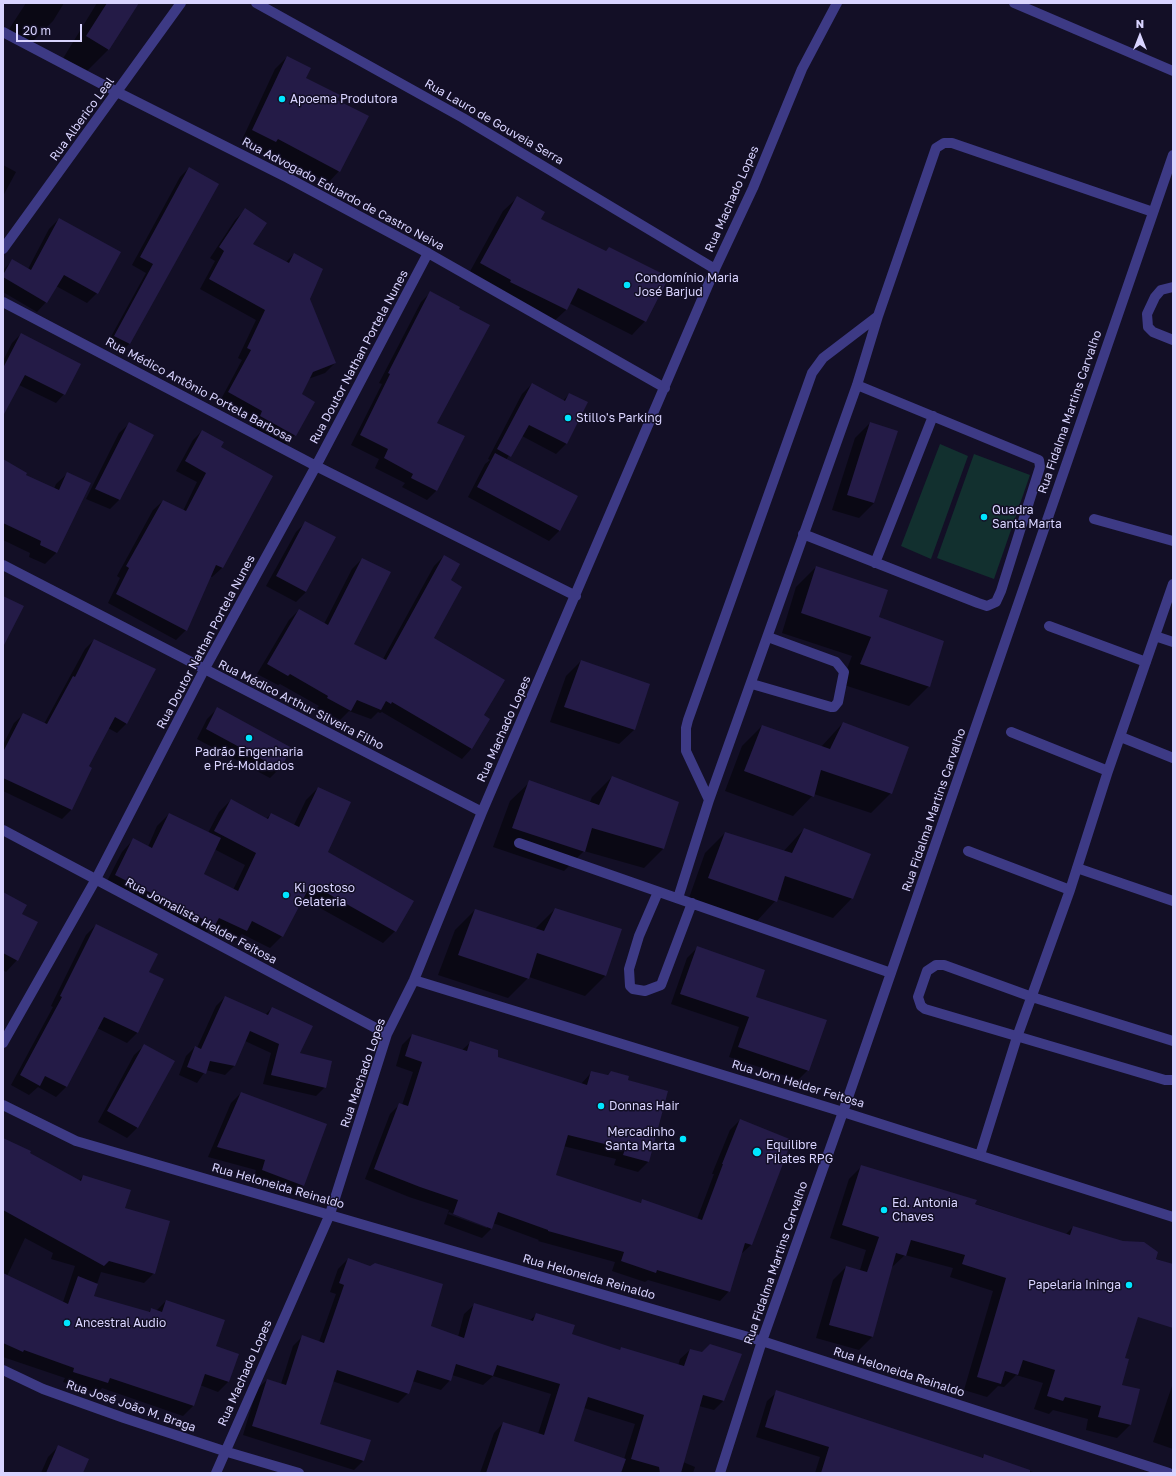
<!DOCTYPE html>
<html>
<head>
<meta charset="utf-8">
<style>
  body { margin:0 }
  #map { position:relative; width:1176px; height:1476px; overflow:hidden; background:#130f26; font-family:"Golos Text",sans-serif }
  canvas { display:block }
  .frame { position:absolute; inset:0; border:4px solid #d9d4ff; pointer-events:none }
  .north { position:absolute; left:1120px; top:16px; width:40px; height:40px; -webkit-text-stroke:3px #130f26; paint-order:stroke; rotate:0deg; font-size:11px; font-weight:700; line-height:16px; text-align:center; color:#d9d4ff }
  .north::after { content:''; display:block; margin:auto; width:14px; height:18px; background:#d9d4ff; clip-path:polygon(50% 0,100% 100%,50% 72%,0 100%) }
  .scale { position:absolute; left:16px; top:24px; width:66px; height:18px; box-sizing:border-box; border:2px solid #d9d4ff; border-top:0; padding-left:5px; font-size:12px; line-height:14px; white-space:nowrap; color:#d9d4ff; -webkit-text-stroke:3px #130f26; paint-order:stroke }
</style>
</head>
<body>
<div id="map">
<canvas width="1176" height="1476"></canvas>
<div class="frame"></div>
<div class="north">N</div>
<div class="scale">20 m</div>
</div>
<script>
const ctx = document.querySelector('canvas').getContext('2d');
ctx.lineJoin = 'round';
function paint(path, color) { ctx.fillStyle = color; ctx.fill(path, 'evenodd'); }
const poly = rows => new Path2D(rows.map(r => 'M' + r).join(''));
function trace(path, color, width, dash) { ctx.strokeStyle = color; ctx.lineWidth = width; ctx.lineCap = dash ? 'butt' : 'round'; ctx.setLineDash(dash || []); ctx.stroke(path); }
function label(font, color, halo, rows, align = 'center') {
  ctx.font = font + ' "Golos Text",sans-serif'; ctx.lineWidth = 3; ctx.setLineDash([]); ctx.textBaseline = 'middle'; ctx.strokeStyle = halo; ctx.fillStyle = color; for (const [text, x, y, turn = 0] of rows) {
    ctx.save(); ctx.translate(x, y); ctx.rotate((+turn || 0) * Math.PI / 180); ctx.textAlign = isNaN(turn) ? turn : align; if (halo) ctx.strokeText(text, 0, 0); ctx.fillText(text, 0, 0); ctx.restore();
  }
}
const green = poly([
  [940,444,968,456,931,559,901,546],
  [974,454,1030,475,994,579,937,558]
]);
const shadow = poly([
  [26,3,64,3,53,21,25,49,4,37],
  [97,3,138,3,108,50,80,78,59,65],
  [287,57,305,78,336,101,339,171,328,183,266,151,264,153,241,142,275,69],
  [3,165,16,172,3,196],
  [189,168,218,184,129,344,121,352,107,344,146,273,132,265,180,177],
  [517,198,540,219,605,252,609,248,645,321,632,335,569,303,566,310,552,323,467,277,503,211],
  [245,210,252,244,285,263,294,254,309,299,335,363,325,373,308,379,301,395,295,435,285,445,251,427,253,421,219,403,242,360,238,358,256,320,200,289,215,261,210,258,235,220],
  [59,219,97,293,87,303,56,286,46,302,37,312,3,292,3,270,13,260,28,269,49,229],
  [430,293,437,490,427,500,402,487,405,483,375,468,379,459,351,445,382,384,379,383,421,302],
  [21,334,64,394,56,403,19,385,3,413,3,361,12,343],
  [532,384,563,401,569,394,587,403,566,444,556,454,522,436,506,460,576,496,559,531,549,541,468,497,485,464,490,460,488,459,522,394],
  [870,423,874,503,859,518,832,510,855,438],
  [129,424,119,500,110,509,86,499,119,433],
  [202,431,220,448,272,476,222,568,212,577,210,576,186,630,176,640,108,603,120,578,117,576,153,510,163,501,183,511,197,482,176,471,193,440],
  [3,461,24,475,54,489,56,484,68,473,90,483,56,553,45,564,29,557,30,553,3,540],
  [306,522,335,537,306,592,296,602,266,586,296,532],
  [444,556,449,580,432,639,483,716,489,719,471,749,462,759,382,712,380,713,378,712,371,719,349,711,340,720,317,708,319,706,280,684,278,685,257,674,289,620,299,610,324,624,352,569,362,559,353,644,383,659,434,566],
  [816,567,877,617,929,686,909,706,841,684,852,656,782,633,796,587],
  [94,640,155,670,127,723,117,733,108,728,87,767,91,768,71,810,62,819,3,791,3,745,14,723,24,714,44,724,85,649],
  [581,661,634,730,619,744,550,722,566,676],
  [217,709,280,768,270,778,197,739,207,719],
  [843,723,891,793,871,813,814,794,793,816,725,791,742,746,762,726,821,747],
  [612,777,664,848,644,868,584,851,564,871,493,847,510,801,530,782,590,802,592,797],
  [318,788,326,853,395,931,383,943,302,898,282,936,270,948,242,934,234,942,209,930,203,936,104,887,122,852,133,840,148,847,157,826,169,814,208,833,219,812,231,800,266,819,271,814,294,825,306,800],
  [214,849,245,865,233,890,203,875],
  [804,829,852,898,833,918,777,899,756,922,689,898,705,853,725,833,783,852],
  [3,893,21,914,37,922,17,960,6,972,3,970],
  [555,909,620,930,605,976,585,996,529,977,508,998,438,975,455,930,475,910,535,929],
  [96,925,148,972,163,979,137,1033,127,1043,97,1028,66,1087,56,1097,38,1087,29,1095,11,1085,53,1007,51,1006,86,935],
  [697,948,755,997,808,1070,798,1080,729,1057,739,1027,671,1004,687,958],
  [225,997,265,1015,272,1008,299,1054,325,1087,316,1096,263,1084,271,1053,245,1041,234,1066,225,1075,206,1070,197,1083,179,1075,186,1056,195,1047,197,1048,216,1006],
  [412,1035,462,1050,471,1042,497,1058,581,1084,592,1072,607,1075,611,1072,627,1080,667,1091,648,1162,638,1172,614,1165,616,1159,563,1146,555,1176,640,1203,643,1201,697,1219,714,1174,712,1174,730,1130,740,1120,751,1245,741,1254,729,1291,720,1301,648,1280,645,1282,612,1271,615,1262,538,1241,539,1240,493,1223,492,1228,482,1238,444,1224,449,1210,409,1197,365,1179,390,1114,400,1104,402,1105,413,1072,396,1066,402,1045],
  [449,1212,487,1226,487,1228,448,1214],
  [144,1046,174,1062,137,1128,127,1138,98,1122,134,1055],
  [241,1093,303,1185,293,1195,253,1180,256,1170,208,1157,231,1103],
  [3,1139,79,1181,83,1176,124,1209,154,1273,144,1283,101,1272,93,1296,148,1313,151,1309,156,1311,166,1301,215,1347,237,1354,228,1382,218,1392,200,1385,193,1406,183,1416,102,1388,98,1393,63,1382,65,1378,3,1357],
  [25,1238,53,1253,51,1259,75,1266,63,1302,7,1276],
  [862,1166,1066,1234,1073,1227,1173,1265,1173,1325,1109,1305,1124,1359,1121,1385,1130,1425,1117,1438,1086,1430,1088,1419,1053,1410,1049,1414,1034,1409,1043,1383,1016,1375,1004,1387,998,1386,987,1397,964,1390,993,1291,950,1277,953,1268,905,1255,891,1268,872,1337,859,1350,816,1338,833,1280,846,1267,860,1270,866,1250,830,1238,849,1179],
  [348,1259,430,1327,458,1337,464,1314,474,1305,529,1321,537,1314,570,1335,619,1351,621,1348,678,1366,680,1359,690,1350,724,1400,714,1410,699,1406,683,1462,695,1467,693,1473,480,1473,494,1433,503,1423,538,1434,551,1394,493,1376,483,1385,452,1375,450,1380,441,1390,412,1381,408,1393,398,1403,332,1381,318,1425,363,1461,354,1470,243,1435,257,1389,267,1380,281,1384,293,1346,302,1337,319,1342,336,1294,330,1292,338,1269],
  [584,1408,635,1424,624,1459,573,1442],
  [1173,1383,1173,1449,1153,1442],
  [777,1392,981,1459,984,1455,1036,1473,815,1473,820,1457,756,1437,767,1401],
  [58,1447,82,1473,41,1473,48,1457]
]);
const building = poly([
  [107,3,139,3,109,50,86,36],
  [287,56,311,68,306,78,340,95,337,100,369,116,340,172,278,139,276,142,252,130],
  [189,167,219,184,130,344,114,336,153,264,140,257],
  [517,196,545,212,541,219,606,251,609,247,669,277,646,322,578,288,567,310,510,282,511,280,480,263],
  [245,208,267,223,253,244,289,263,294,253,323,269,310,299,336,363,313,372,302,394,315,402,296,436,260,416,262,411,228,392,251,350,247,348,265,310,209,279,224,251,219,247],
  [59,218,121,252,98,294,64,275,47,303,3,277,3,275,12,259,31,270],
  [430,291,460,307,459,309,490,325,437,423,465,436,437,491,411,478,413,474,384,458,388,449,360,435,390,374,388,373],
  [21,333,81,364,65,395,25,375,3,416,3,368],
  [532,383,565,401,569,393,588,402,567,444,529,425,511,457,497,449],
  [129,422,154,435,120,500,95,489],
  [870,422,898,431,874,503,847,495],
  [202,430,224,442,221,447,273,476,223,568,216,565,187,631,116,594,129,568,126,566,163,500,186,511,206,473,185,461],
  [495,453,578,496,560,531,477,487],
  [3,459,27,473,26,475,59,490,67,472,91,483,57,553,40,545,41,541,3,523],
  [305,521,336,537,306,592,276,576],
  [444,555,460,564,451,580,462,587,434,638,505,680,484,715,490,719,472,749,392,702,391,704,386,701,381,710,357,700,351,711,327,698,328,696,290,674,288,676,267,664,299,609,328,625,362,558,391,572,354,644,386,660],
  [816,566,888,590,879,617,944,641,930,687,860,664,871,637,801,613],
  [3,596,24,606,3,647],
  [94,639,156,669,127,724,115,717,89,766,92,768,72,810,3,778,3,752,23,713,47,724,73,676,75,677],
  [581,660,650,684,635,730,564,707],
  [217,707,292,748,280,769,206,729],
  [843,722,909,747,892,794,821,770,814,797,744,771,762,725,830,749],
  [612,776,679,802,664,849,592,828,585,852,512,828,529,780,599,805],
  [318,787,351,802,328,852,414,901,396,932,311,884,283,937,252,921,247,931,219,918,215,925,115,875,133,838,152,848,169,813,221,838,204,874,238,891,256,853,214,831,231,799,268,819,271,813,299,827],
  [804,828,871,854,853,899,785,876,777,902,708,878,725,832,792,853],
  [3,892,27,905,22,914,38,922,18,961,3,953],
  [555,908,622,929,606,976,537,953,529,979,458,955,475,909,544,931],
  [96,924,158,954,149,972,164,979,138,1033,104,1017,67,1087,45,1076,40,1086,20,1075,62,997,60,996],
  [697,946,765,970,756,997,827,1020,809,1071,738,1047,749,1017,680,994],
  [225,996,268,1015,272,1007,313,1026,300,1053,332,1061,326,1088,271,1075,279,1044,250,1031,235,1066,210,1061,206,1074,187,1067,195,1046,201,1049],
  [412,1034,467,1051,470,1041,498,1050,498,1057,587,1085,591,1071,608,1075,611,1071,629,1076,628,1080,668,1091,649,1162,623,1155,625,1149,568,1135,556,1175,641,1203,642,1199,702,1220,723,1164,722,1164,740,1119,792,1140,752,1245,745,1243,730,1292,657,1270,656,1273,621,1261,624,1252,548,1231,548,1230,498,1212,492,1229,453,1214,458,1200,420,1187,374,1169,399,1103,408,1106,422,1062,405,1056],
  [144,1044,175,1061,138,1128,107,1111],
  [241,1092,327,1124,304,1186,262,1170,265,1160,217,1147],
  [3,1138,31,1151,30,1153,81,1181,83,1175,131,1190,125,1208,170,1221,155,1274,109,1261,104,1266,3,1210],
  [861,1165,977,1200,975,1204,1070,1235,1073,1226,1123,1241,1144,1242,1158,1252,1156,1259,1173,1264,1173,1328,1138,1317,1125,1358,1129,1359,1122,1385,1140,1389,1131,1425,1098,1417,1101,1406,1065,1397,1063,1401,1047,1396,1055,1370,1023,1360,1018,1375,1005,1371,1001,1384,977,1377,1006,1278,962,1264,965,1255,911,1240,906,1256,896,1253,873,1337,829,1325,846,1266,867,1272,879,1237,842,1225],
  [348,1258,370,1266,375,1263,443,1284,431,1326,464,1338,474,1303,533,1321,536,1313,575,1325,572,1334,620,1350,621,1347,684,1366,690,1349,702,1352,710,1344,742,1354,724,1401,703,1395,681,1473,660,1473,659,1467,631,1459,644,1415,588,1397,574,1441,626,1459,621,1473,486,1473,503,1422,544,1435,560,1384,497,1365,493,1376,456,1364,451,1381,417,1370,409,1394,337,1370,320,1424,371,1440,364,1461,252,1426,267,1379,286,1385,302,1335,324,1343,344,1285,339,1283],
  [3,1273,68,1304,78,1276,98,1284,94,1296,150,1312,151,1308,162,1312,166,1300,225,1320,216,1346,239,1354,229,1382,205,1374,194,1406,110,1378,108,1383,73,1372,74,1368,24,1350,23,1352,3,1343],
  [776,1390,983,1458,984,1454,1030,1470,1030,1473,821,1473,829,1447,765,1427],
  [58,1445,89,1459,83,1473,46,1473]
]);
const minor = poly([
  [256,3,463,118,715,269],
  [1014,3,1173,71],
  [3,32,117,92,288,178,428,253,665,388],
  [3,249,181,3],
  [1173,287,1161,290,1155,297,1147,314,1148,327,1153,332,1173,340],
  [3,302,316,466,576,596],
  [1094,519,1173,541],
  [803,534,978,603,987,606,996,602,1001,591,1040,467,1039,460,857,385],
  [875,563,933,416],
  [3,565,482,812],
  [1049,626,1146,662],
  [1155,636,1173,642],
  [752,684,831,707,834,707,838,702,844,672,836,662,768,637],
  [1011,732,1108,771],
  [1121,737,1173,758],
  [709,800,686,751,686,728,688,720,812,373,823,358,878,316],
  [3,830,387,1034],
  [519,843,891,973],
  [968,851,1070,890],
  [1077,868,1173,901],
  [658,892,639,936,629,969,630,986,633,989,645,991,661,985,692,903],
  [678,898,709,800,857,385,878,316,936,148,944,143,952,143,1153,212],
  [414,980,843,1112,1173,1217],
  [1173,1041,1032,997,944,965,936,965,927,971,918,997,921,1006,925,1009,1165,1080,1173,1080],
  [3,1043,96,879,204,670,316,466,428,253],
  [3,1105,76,1141,762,1341,1169,1473],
  [980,1155,1017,1037,1070,890,1108,771,1173,584],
  [3,1370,43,1389,124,1418,224,1451,299,1473],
  [216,1473,330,1214,387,1034,414,980,482,812,715,269,753,188,802,69,837,3],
  [720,1473,762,1341,843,1112,1173,155]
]);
const markers = [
  [282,99,4,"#00e5ff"],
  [627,285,4,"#00e5ff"],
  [568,418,4,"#00e5ff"],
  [984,517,4,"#00e5ff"],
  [249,738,4,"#00e5ff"],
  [286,895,4,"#00e5ff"],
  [601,1106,4,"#00e5ff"],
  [683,1139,4,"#00e5ff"],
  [757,1152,5,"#00e5ff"],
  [884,1210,4,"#00e5ff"],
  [1129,1285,4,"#00e5ff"],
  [67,1323,4,"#00e5ff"]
];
const poiNames = [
  ["Apoema Produtora",290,99],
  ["Condomínio Maria",635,278],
  ["José Barjud",635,292],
  ["Stillo's Parking",576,418],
  ["Quadra",992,510],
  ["Santa Marta",992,524],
  ["Padrão Engenharia",249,752,"center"],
  ["e Pré-Moldados",249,766,"center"],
  ["Ki gostoso",294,888],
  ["Gelateria",294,902],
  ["Donnas Hair",609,1106],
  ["Mercadinho",675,1132,"right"],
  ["Santa Marta",675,1146,"right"],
  ["Equilibre",766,1145],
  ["Pilates RPG",766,1159],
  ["Ed. Antonia",892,1203],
  ["Chaves",892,1217],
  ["Papelaria Ininga",1121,1285,"right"],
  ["Ancestral Audio",75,1323]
];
const streetNames = [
  ["Rua Alberico Leal",82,119,-54],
  ["Rua Lauro de Gouveia Serra",494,122,30],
  ["Rua Advogado Eduardo de Castro Neiva",343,194,28],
  ["Rua Machado Lopes",732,199,-66],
  ["Rua Doutor Nathan Portela Nunes",359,357,-62],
  ["Rua Médico Antônio Portela Barbosa",199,390,28],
  ["Rua Fidalma Martins Carvalho",1070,412,-71],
  ["Rua Doutor Nathan Portela Nunes",206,642,-62],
  ["Rua Médico Arthur Silveira Filho",301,705,27],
  ["Rua Machado Lopes",504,729,-66],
  ["Rua Fidalma Martins Carvalho",934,810,-71],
  ["Rua Jornalista Helder Feitosa",201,921,28],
  ["Rua Machado Lopes",363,1073,-71],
  ["Rua Jorn Helder Feitosa",798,1084,17],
  ["Rua Heloneida Reinaldo",278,1186,16],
  ["Rua Fidalma Martins Carvalho",776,1263,-71],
  ["Rua Heloneida Reinaldo",589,1277,16],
  ["Rua Heloneida Reinaldo",899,1372,18],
  ["Rua Machado Lopes",245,1373,-66],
  ["Rua José João M. Braga",131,1406,19]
];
paint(green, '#12302f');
paint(shadow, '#0007');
paint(building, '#241b47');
trace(minor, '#3d3a85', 10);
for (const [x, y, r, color] of markers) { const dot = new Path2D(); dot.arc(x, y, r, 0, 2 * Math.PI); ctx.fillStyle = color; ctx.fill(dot); trace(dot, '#130f26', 1.5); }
label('12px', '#d9d4ff', '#130f26', poiNames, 'left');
label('12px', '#d9d4ff', '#130f26', streetNames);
</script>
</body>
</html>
